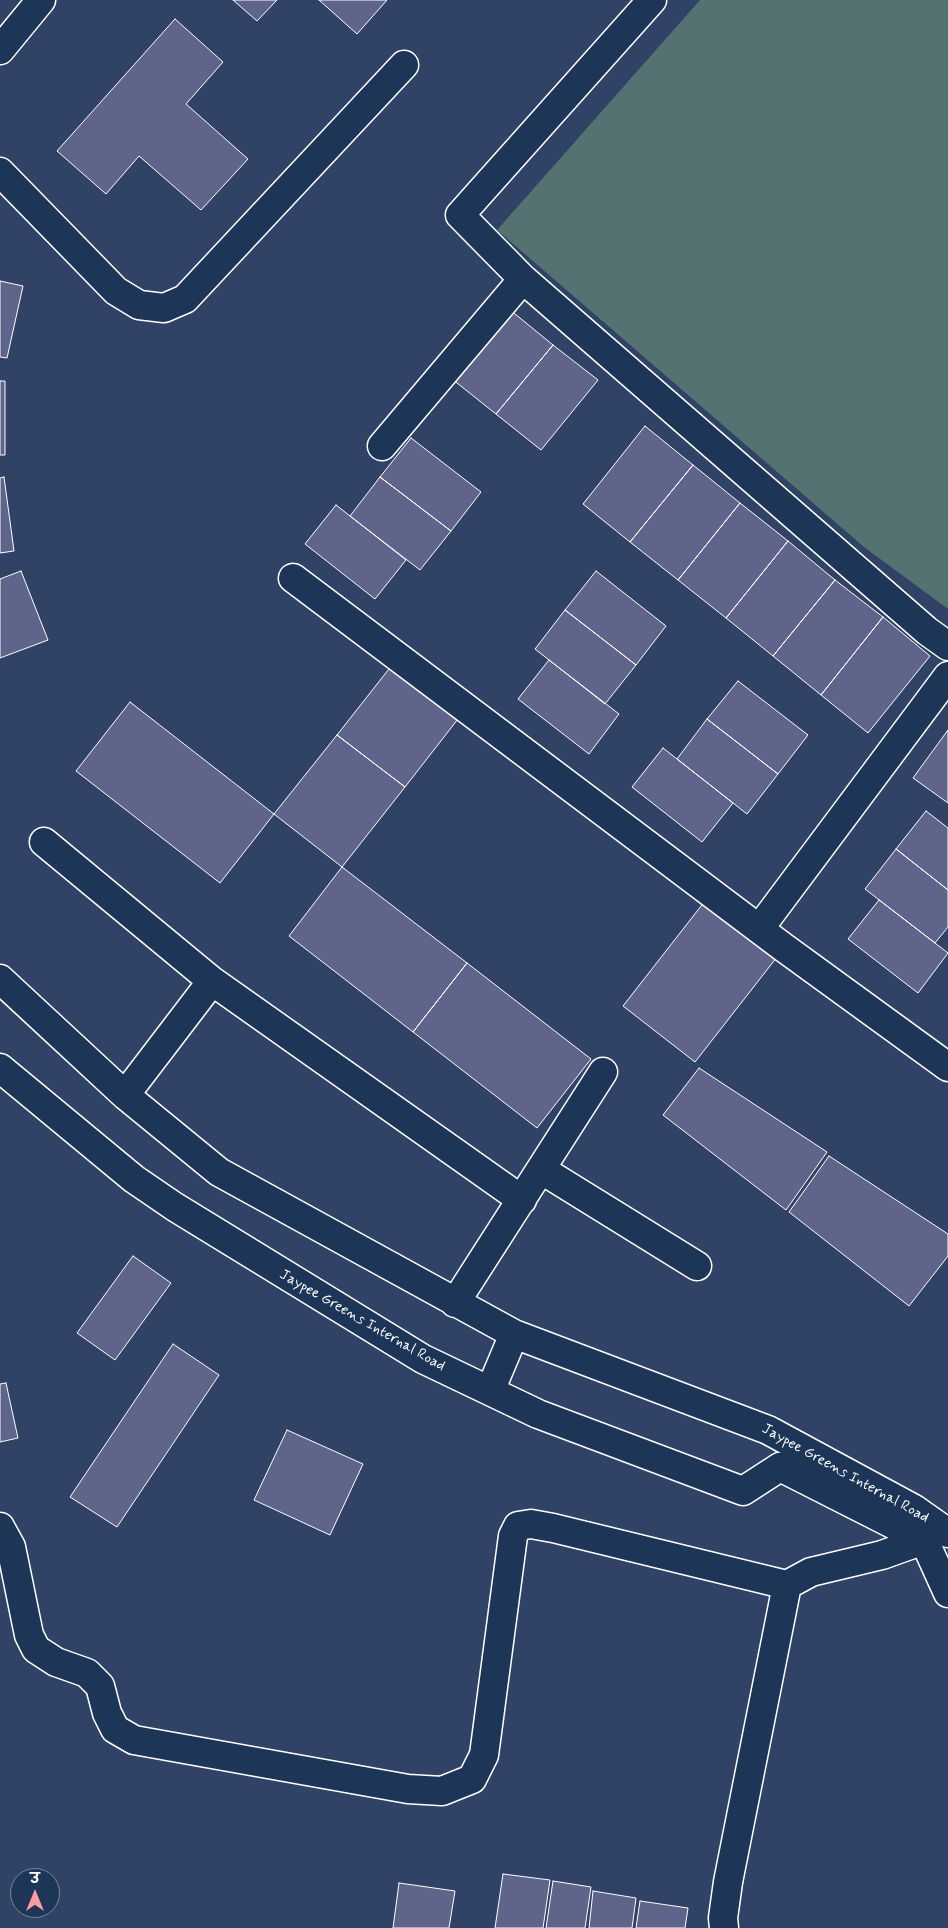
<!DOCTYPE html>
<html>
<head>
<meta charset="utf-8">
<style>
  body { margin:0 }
  #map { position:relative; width:948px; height:1928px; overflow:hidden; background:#304366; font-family:Mynerve,"Playpen Sans Deva",sans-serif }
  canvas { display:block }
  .north { position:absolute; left:10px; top:1868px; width:50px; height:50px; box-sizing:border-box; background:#1d3557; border:1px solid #77869a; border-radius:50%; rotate:0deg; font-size:14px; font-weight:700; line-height:20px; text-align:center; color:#fff }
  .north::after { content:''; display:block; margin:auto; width:18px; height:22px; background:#ff9aa2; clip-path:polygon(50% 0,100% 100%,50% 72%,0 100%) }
</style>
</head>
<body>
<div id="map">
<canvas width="948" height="1928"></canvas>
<div class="north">उ</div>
</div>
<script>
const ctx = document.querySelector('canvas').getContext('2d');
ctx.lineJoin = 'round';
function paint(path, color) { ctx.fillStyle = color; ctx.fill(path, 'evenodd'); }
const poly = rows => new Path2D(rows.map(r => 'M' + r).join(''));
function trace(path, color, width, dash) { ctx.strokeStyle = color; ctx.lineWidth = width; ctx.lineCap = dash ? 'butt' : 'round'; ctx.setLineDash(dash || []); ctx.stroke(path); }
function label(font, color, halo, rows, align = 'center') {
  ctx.font = font + ' Mynerve,sans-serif'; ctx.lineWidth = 4.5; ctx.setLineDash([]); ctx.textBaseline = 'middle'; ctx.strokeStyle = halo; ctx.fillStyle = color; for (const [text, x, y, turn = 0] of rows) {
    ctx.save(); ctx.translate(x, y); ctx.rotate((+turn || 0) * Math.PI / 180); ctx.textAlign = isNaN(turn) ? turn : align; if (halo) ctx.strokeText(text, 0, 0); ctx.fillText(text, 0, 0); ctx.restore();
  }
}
const green = poly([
  [700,0,948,0,948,609,864,547,497,230]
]);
const building = poly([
  [233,0,277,0,257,21,233,0],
  [319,0,387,0,357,34,319,0],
  [175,19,223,62,186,104,248,159,201,210,139,156,106,194,57,151,175,19],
  [0,281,23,286,7,358,0,357,0,281],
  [509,309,553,345,496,414,452,379,509,309],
  [553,345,598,380,541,450,496,414,553,345],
  [0,381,5,381,5,455,0,455,0,381],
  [645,426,693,465,630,542,583,504,645,426],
  [411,438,481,492,451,531,380,477,411,438],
  [693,465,740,503,678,580,630,542,693,465],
  [4,477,14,551,0,553,0,478,4,477],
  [380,477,451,531,420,570,350,516,380,477],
  [740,503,788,541,726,618,678,580,740,503],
  [336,505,406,560,375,599,305,544,336,505],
  [788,541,835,580,773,656,726,618,788,541],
  [21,571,48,640,0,658,0,579,21,571],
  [596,571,666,626,636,665,565,610,596,571],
  [835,580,883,617,821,695,773,656,835,580],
  [565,610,636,665,605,704,535,649,565,610],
  [883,617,930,656,868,733,821,695,883,617],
  [396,660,465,710,405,787,337,735,396,660],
  [549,660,619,714,589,754,518,699,549,660],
  [738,681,808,735,778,774,707,719,738,681],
  [130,702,274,814,220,883,76,771,130,702],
  [707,719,778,774,747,814,677,759,707,719],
  [948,730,948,803,913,778,948,730],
  [337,735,405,787,342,867,274,814,337,735],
  [663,748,733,803,702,842,632,787,663,748],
  [926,811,948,828,948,890,896,849,926,811],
  [896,849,948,890,948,927,935,943,865,889,896,849],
  [342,867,467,963,413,1032,289,936,342,867],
  [879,900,948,953,918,993,848,939,879,900],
  [705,901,777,957,695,1062,623,1006,705,901],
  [467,963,591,1059,537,1128,413,1032,467,963],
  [699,1068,827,1152,786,1210,663,1115,699,1068],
  [829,1156,948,1234,948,1256,909,1306,789,1212,829,1156],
  [133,1256,171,1283,115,1360,77,1333,133,1256],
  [173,1344,219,1375,117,1527,70,1497,173,1344],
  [6,1383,18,1438,0,1442,0,1384,6,1383],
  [287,1430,363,1464,330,1535,254,1500,287,1430],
  [503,1874,550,1880,543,1928,495,1928,503,1874],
  [553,1881,591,1887,585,1928,546,1928,553,1881],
  [399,1883,455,1891,449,1928,393,1928,399,1883],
  [593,1891,636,1898,632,1928,589,1928,593,1891],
  [640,1901,688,1908,685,1928,636,1928,640,1901]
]);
const minor = poly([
  [0,50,41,0],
  [0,172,116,291,139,305,164,308,185,299,404,65],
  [523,279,460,215,652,0],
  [382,446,523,279,927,631,948,646],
  [293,578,783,947,948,1067],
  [44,842,212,981],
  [759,929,948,676],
  [0,979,125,1095,219,1172,514,1334,768,1430,914,1509,948,1533],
  [0,1068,134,1179,175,1207,423,1359,538,1414,743,1491,780,1467,924,1540,948,1593],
  [125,1095,212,981,522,1200],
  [542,1170,697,1266],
  [455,1303,603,1072],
  [490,1391,514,1334],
  [0,1527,11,1547,29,1635,36,1649,56,1662,87,1673,100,1686,107,1713,115,1729,134,1740,408,1789,442,1791,472,1779,484,1755,513,1536,518,1526,531,1524,553,1528,787,1585,811,1572,882,1555,924,1540],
  [724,1928,723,1918,728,1882,787,1585]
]);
const streetNames = [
  ["Jaypee Greens Internal Road",362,1321,30],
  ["Jaypee Greens Internal Road",845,1474,29]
];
paint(green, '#547271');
paint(building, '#5e648a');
trace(building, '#fff', 1);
trace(minor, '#fff', 31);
trace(minor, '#1d3557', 28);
label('15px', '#fff', '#1d3557', streetNames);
</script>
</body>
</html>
